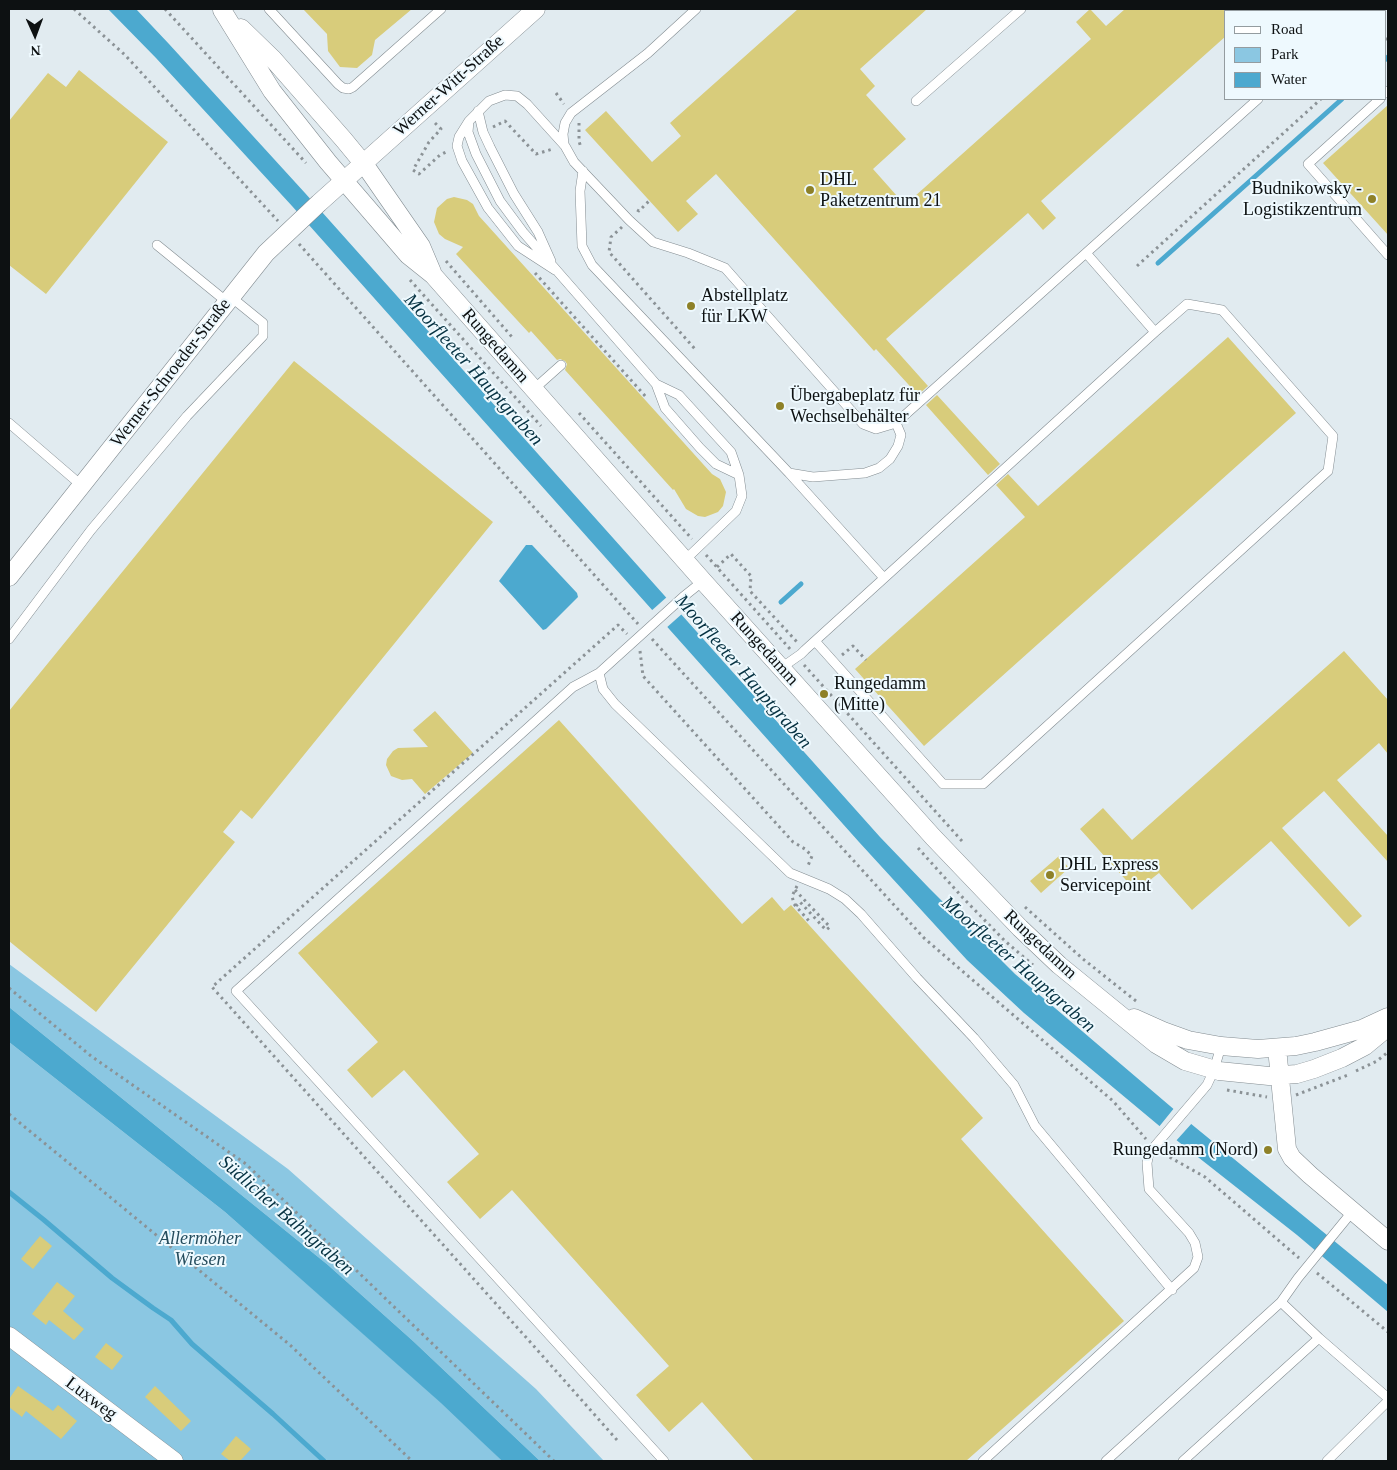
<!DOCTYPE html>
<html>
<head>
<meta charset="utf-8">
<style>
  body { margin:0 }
  #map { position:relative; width:1397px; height:1470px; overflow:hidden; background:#e1ebf0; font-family:Georgia,serif }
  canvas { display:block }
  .frame { position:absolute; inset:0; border:10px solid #0d1112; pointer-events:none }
  .legend { position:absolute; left:1224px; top:10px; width:162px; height:90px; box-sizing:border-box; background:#eef9fe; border:1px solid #949ca0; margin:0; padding:6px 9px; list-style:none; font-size:15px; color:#0d1112 }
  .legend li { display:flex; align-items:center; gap:10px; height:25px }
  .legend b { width:25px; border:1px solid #949ca0 }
  .north { position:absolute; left:10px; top:10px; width:50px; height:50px; -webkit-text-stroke:4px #eef9fe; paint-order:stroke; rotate:178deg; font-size:14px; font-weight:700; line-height:20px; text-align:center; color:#0d1112 }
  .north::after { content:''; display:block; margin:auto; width:18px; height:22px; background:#0d1112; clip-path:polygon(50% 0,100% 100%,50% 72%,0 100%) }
</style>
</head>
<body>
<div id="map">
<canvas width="1397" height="1470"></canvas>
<div class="frame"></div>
<ul class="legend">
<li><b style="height:6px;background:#fff"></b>Road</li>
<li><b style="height:14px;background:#8bc7e2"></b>Park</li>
<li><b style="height:14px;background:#4ca9cf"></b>Water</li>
</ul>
<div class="north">N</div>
</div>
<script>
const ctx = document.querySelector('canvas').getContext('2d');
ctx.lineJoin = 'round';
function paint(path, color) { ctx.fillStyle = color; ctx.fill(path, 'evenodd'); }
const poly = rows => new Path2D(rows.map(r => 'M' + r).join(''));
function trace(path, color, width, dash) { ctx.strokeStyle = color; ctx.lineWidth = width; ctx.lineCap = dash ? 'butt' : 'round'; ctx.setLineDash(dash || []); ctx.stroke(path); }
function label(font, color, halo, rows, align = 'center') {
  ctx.font = font + ' Georgia,serif'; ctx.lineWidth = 4; ctx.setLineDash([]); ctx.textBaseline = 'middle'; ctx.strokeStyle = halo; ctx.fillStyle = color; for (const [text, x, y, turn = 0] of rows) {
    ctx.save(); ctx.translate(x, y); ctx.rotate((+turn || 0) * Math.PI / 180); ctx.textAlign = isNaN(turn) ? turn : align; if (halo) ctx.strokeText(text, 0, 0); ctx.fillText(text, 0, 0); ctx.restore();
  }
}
const green = poly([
  [9,964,288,1169,536,1389,604,1461,540,1461,413,1341,328,1265,9,1007],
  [9,1042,225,1212,450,1410,502,1461,9,1461]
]);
const water = poly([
  [108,9,136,9,169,44,305,193,880,837,929,888,1015,974,1190,1123,1388,1285,1388,1312,1297,1235,1175,1139,1024,1013,967,960,859,842,292,206,156,58],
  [526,545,532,545,577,593,578,597,546,629,543,630,499,581],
  [9,1007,328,1265,413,1341,540,1461,502,1461,441,1403,225,1212,9,1042]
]);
const pier = poly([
  [668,596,683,613,665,629,650,612],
  [1175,1107,1193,1122,1175,1142,1158,1128]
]);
const stream = poly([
  [1386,59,1388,57],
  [1158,263,1342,99],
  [781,602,801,584],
  [9,1192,44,1220,112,1278,153,1308,171,1320,192,1344,273,1414,324,1461]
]);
const building = poly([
  [303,9,412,9,375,40,372,55,357,68,340,67,328,51,327,34],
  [798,9,927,9,860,69,875,86,866,95,906,139,873,169,905,205,1091,39,1076,22,1090,9,1106,26,1125,9,1226,9,1226,36,1041,201,1056,218,1043,230,1028,213,886,339,928,386,918,395,876,349,874,351,716,174,686,201,698,214,678,232,585,130,606,111,652,162,681,136,670,123],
  [79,70,168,142,46,294,9,265,9,121,48,73,66,87],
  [1388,105,1388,235,1323,163],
  [454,197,467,200,473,204,479,216,712,474,720,479,726,492,723,506,718,512,705,517,698,516,686,509,674,489,673,490,565,370,567,364,565,361,560,359,557,360,531,331,529,333,456,254,463,247,445,239,439,234,434,222,437,208,447,199],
  [1228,337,1296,413,924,746,855,669,1025,517,996,485,1008,474,1038,506],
  [294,361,493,522,252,819,241,810,223,832,235,842,96,1012,9,941,9,711],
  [937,395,1000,464,988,475,926,405],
  [1344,651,1388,700,1388,754,1379,743,1337,780,1388,836,1388,862,1324,791,1282,828,1362,916,1349,927,1271,841,1192,910,1159,873,1145,884,1142,881,1134,889,1080,829,1103,808,1132,840],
  [435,711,473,753,425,794,412,779,402,780,391,776,386,765,387,759,393,751,398,748,428,747,413,730],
  [559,720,742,924,772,897,784,911,791,905,983,1118,961,1139,1124,1321,966,1461,754,1461,702,1402,669,1432,636,1395,669,1366,512,1190,480,1219,447,1182,479,1154,404,1070,372,1098,347,1070,378,1042,298,953],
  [1059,856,1069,868,1041,893,1030,881],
  [40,1236,52,1246,33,1269,21,1259],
  [57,1282,75,1296,63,1311,84,1329,74,1340,49,1320,46,1325,32,1314],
  [106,1343,123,1356,112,1370,95,1357],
  [18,1386,53,1411,58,1405,77,1421,61,1439,26,1411,22,1417,9,1407,9,1399],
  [155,1386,191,1421,181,1431,145,1397],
  [236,1436,251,1449,240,1461,230,1461,221,1454]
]);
const path = poly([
  [74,9,125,55,278,221],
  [165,9,306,163],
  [1386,40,1388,38],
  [556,93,564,104],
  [435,123,441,129,429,142,413,170,419,174,440,155,448,151],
  [579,123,579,141,581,148],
  [493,127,505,121,536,154,553,149],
  [637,210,639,211,649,201],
  [622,227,611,237,609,252,695,349],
  [299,244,638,624],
  [446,261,512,337],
  [1137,266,1321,99],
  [535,273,647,398],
  [410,280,541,426],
  [579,413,692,539],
  [706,555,790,649],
  [717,567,731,554,751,576,750,591,797,642],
  [652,639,924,938,1113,1101,1146,1139],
  [640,651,643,676,793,842,805,849,812,856,807,868],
  [842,655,853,646,866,660],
  [804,665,962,841],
  [918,848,964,899,1005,941,1033,965],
  [797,886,792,896,794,904,809,921,808,923],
  [795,890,830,927,826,930,800,902,796,906],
  [1025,907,1083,959,1136,1001],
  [9,988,91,1056,246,1164,554,1461],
  [1356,1071,1377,1061,1388,1052],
  [1227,1090,1267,1097],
  [1296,1095,1348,1075],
  [9,1114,290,1345,412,1461],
  [1164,1154,1205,1177,1299,1258],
  [1317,1273,1388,1332],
  [617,1440,532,1344,212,987,618,625,627,634]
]);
const service = poly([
  [269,9,338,84,343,88,349,89,353,87,441,9],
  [1355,11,1358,9],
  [1386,93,1388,91],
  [1380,99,1308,164,1388,255],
  [916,101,1021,9],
  [478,111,483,132,490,147,514,194,538,232,551,261],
  [469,121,468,132,476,154,500,201,523,232,656,384,665,408,700,448,716,464,739,475],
  [564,145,563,134,565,123,571,113,648,53,696,9],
  [583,171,580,191,582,246,592,265,789,473,813,477,865,473,879,468,890,459,898,446,901,435,896,423],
  [157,245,227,302],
  [1086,253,1155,332],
  [555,270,518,246,488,208,462,161,457,146,459,137,469,121,489,101,505,95,517,96,527,104,565,146,574,162,629,220,653,242,688,253,725,268,863,424,876,429,896,423,1258,99],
  [656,384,679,395,731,452,739,475,742,496,736,511,685,560],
  [534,389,561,365],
  [9,423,81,485],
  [789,473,884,578],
  [9,639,91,530,187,416,263,336,263,323,231,297],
  [781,668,801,654,805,650,1155,332,1187,304,1222,310,1333,436,1328,471,983,784,943,784,815,641],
  [599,673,603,689,615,704,790,873,829,889,845,899,861,914,917,978,974,1038,1014,1085,1035,1126,1172,1290],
  [1281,1302,1319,1338],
  [664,1461,236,991,573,687,599,673,683,597,703,581],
  [983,1461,1194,1268,1198,1257,1195,1243,1189,1233,1149,1189,1147,1163,1149,1153,1207,1085,1214,1070,1221,1046],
  [1106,1461,1281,1302,1298,1278,1352,1212],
  [1183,1461,1319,1338,1388,1398],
  [1327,1461,1388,1401]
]);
const minor = poly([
  [222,10,272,91,328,162,408,255,433,275,703,581,933,837,1020,928,1059,965,1156,1044,1185,1061,1219,1071,1269,1076,1297,1074,1314,1069,1342,1058,1365,1046,1388,1027],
  [241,28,273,59,344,140,367,168,421,246,432,272],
  [9,577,266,253,319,203,536,9],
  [1134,1018,1163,1031,1188,1040,1221,1046,1258,1049,1296,1046,1315,1042,1362,1029,1388,1017],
  [1277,1048,1287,1149,1292,1158,1310,1175,1388,1241],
  [9,1336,174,1461]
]);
const markers = [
  [810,190,5,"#8e8128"],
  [1372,199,5,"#8e8128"],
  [691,306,5,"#8e8128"],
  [780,406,5,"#8e8128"],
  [824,694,5,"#8e8128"],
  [1050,875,5,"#8e8128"],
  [1268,1150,5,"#8e8128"]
];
const streetNames = [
  ["Werner-Witt-Straße",449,86,-42],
  ["Rungedamm",495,346,49],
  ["Werner-Schroeder-Straße",171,373,-52],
  ["Rungedamm",764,649,48],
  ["Rungedamm",1040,945,43],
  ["Luxweg",91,1399,37]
];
const poiNames = [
  ["DHL",820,180],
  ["Paketzentrum 21",820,201],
  ["Budnikowsky -",1362,189,"right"],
  ["Logistikzentrum",1362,210,"right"],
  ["Abstellplatz",701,296],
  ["für LKW",701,317],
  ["Übergabeplatz für",790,396],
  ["Wechselbehälter",790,417],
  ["Rungedamm",834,684],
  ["(Mitte)",834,705],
  ["DHL Express",1060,865],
  ["Servicepoint",1060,886],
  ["Rungedamm (Nord)",1258,1150,"right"]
];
const parkNames = [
  ["Allermöher",200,1239],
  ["Wiesen",200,1260]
];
const waterNames = [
  ["Moorfleeter Hauptgraben",473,370,48],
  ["Moorfleeter Hauptgraben",743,672,49],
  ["Moorfleeter Hauptgraben",1018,965,41],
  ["Südlicher Bahngraben",286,1216,41]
];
paint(green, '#8bc7e2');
paint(water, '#4ca9cf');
paint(pier, '#e1ebf0');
trace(stream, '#4ca9cf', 5);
paint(building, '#d8cc7b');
trace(service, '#838c91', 10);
trace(minor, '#838c91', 19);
trace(path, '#8b9296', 3, [2.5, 4]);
trace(service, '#fff', 9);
trace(minor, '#fff', 18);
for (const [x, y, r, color] of markers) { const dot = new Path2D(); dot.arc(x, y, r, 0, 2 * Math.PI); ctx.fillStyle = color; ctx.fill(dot); trace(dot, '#eef9fe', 2); }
label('18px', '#0d1112', '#eef9fe', streetNames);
label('18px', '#0d1112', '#eef9fe', poiNames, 'left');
label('italic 18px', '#254d5e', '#eef9fe', parkNames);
label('italic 19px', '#063242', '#eef9fe', waterNames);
</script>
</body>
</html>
